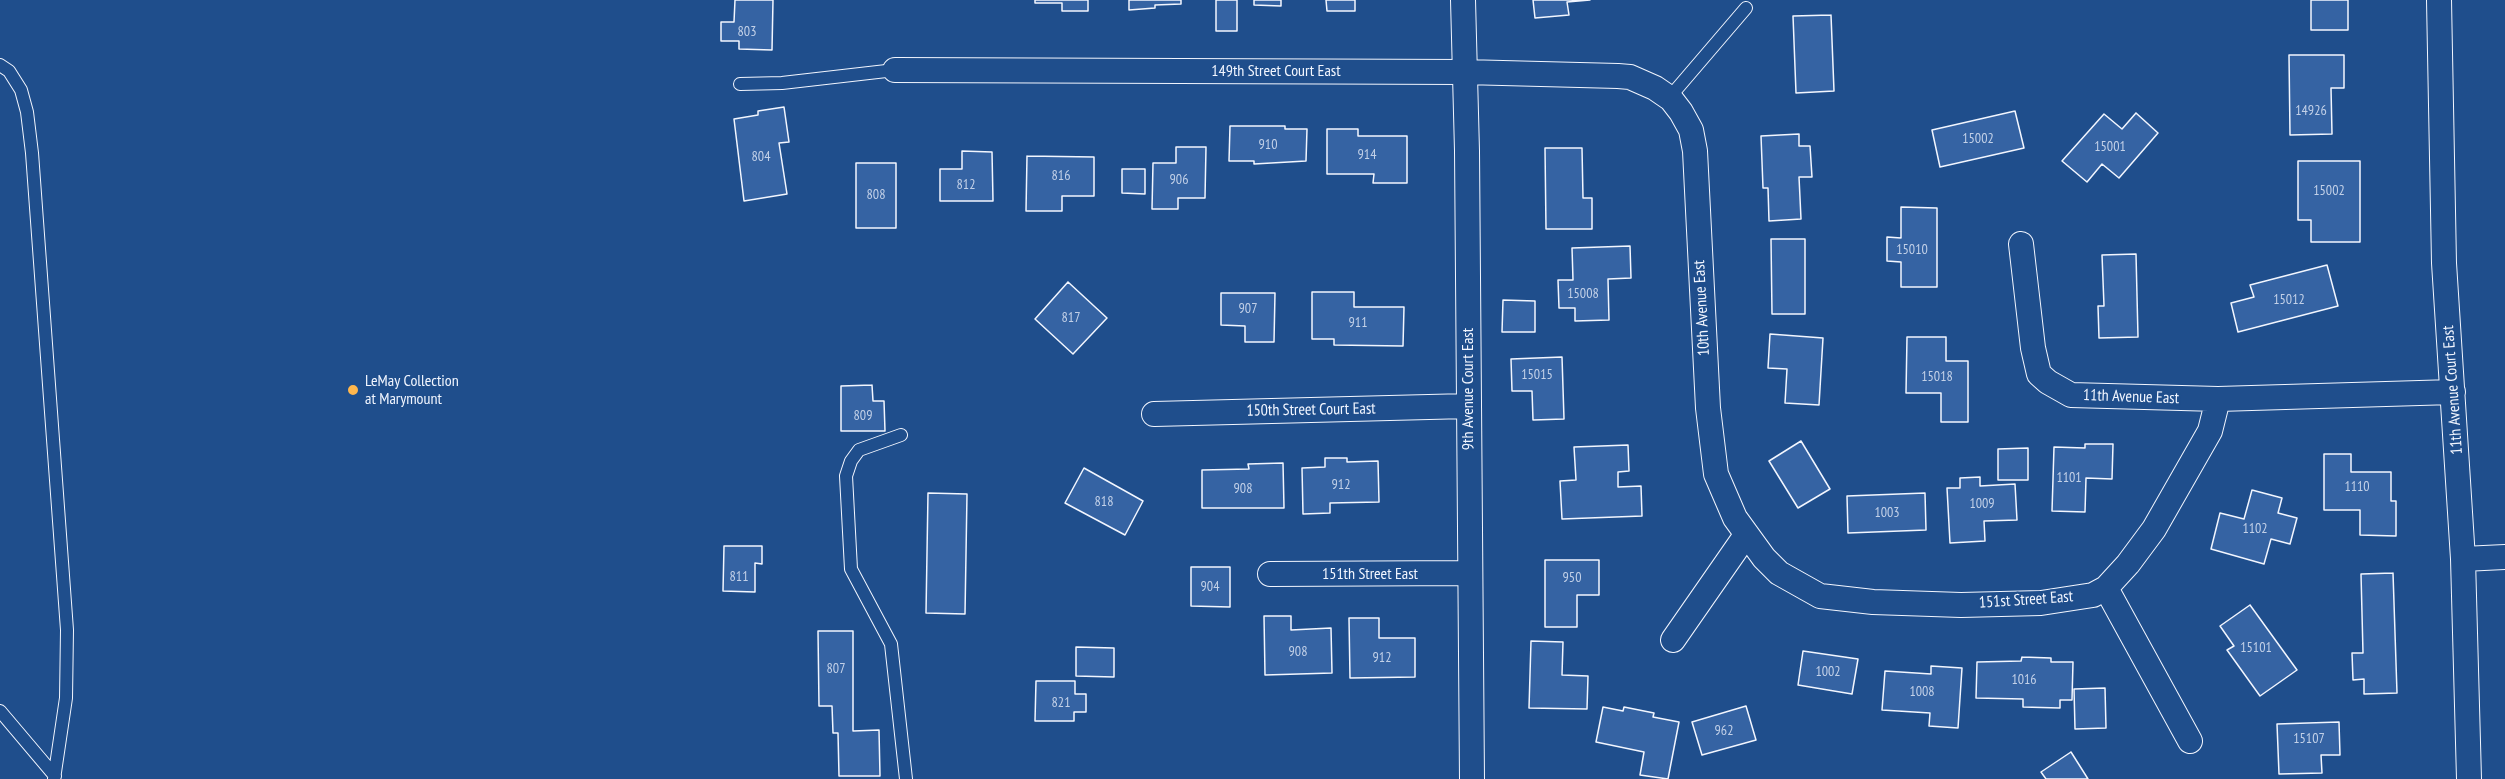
<!DOCTYPE html>
<html>
<head>
<meta charset="utf-8">
<style>
  body { margin:0 }
  canvas { display:block; background:#1f4e8c }
</style>
</head>
<body>
<canvas width="2505" height="779"></canvas>
<script>
const ctx = document.querySelector('canvas').getContext('2d');
ctx.lineJoin = 'round';
function paint(path, color) { ctx.fillStyle = color; ctx.fill(path, 'evenodd'); }
const poly = rows => new Path2D(rows.map(r => 'M' + r).join(''));
function trace(path, color, width, dash) { ctx.strokeStyle = color; ctx.lineWidth = width; ctx.lineCap = dash ? 'butt' : 'round'; ctx.setLineDash(dash || []); ctx.stroke(path); }
function label(font, color, halo, rows, align = 'center') {
  ctx.font = font + ' "PT Sans Narrow",sans-serif'; ctx.lineWidth = 4.5; ctx.setLineDash([]); ctx.textBaseline = 'middle'; ctx.strokeStyle = halo; ctx.fillStyle = color; for (const [text, x, y, turn = 0] of rows) {
    ctx.save(); ctx.translate(x, y); ctx.rotate((+turn || 0) * Math.PI / 180); ctx.textAlign = isNaN(turn) ? turn : align; if (halo) ctx.strokeText(text, 0, 0); ctx.fillText(text, 0, 0); ctx.restore();
  }
}
const building = poly([
  [735,0,773,0,772,50,739,49,739,41,721,41,721,22,734,22,735,0],
  [1035,0,1088,0,1088,11,1062,11,1062,3,1035,3,1035,0],
  [1129,0,1181,0,1181,4,1155,5,1155,8,1129,10,1129,0],
  [1216,0,1237,0,1237,31,1216,31,1216,0],
  [1254,0,1281,0,1281,6,1254,5,1254,0],
  [1326,0,1355,0,1355,11,1327,11,1326,0],
  [1533,0,1590,0,1567,2,1569,15,1535,18,1533,0],
  [2311,0,2348,0,2348,30,2311,30,2311,0],
  [1831,15,1834,91,1796,93,1793,16,1831,15],
  [2289,55,2344,55,2344,88,2331,88,2332,134,2290,135,2289,55],
  [784,107,789,142,779,143,787,194,744,201,734,119,758,115,758,111,784,107],
  [2015,111,2024,148,1940,167,1932,130,2015,111],
  [2136,113,2158,133,2119,178,2102,164,2087,182,2062,161,2104,114,2122,129,2136,113],
  [1230,126,1285,126,1285,129,1307,129,1306,161,1254,164,1254,161,1229,161,1230,126],
  [1327,129,1358,129,1358,136,1407,136,1407,183,1373,183,1374,174,1327,174,1327,129],
  [1799,134,1799,146,1810,146,1812,177,1799,177,1801,219,1769,221,1768,188,1763,188,1761,136,1799,134],
  [1176,147,1206,147,1205,198,1178,198,1178,209,1152,209,1153,163,1176,163,1176,147],
  [1545,148,1582,148,1583,198,1592,198,1592,229,1546,229,1545,148],
  [962,151,992,152,993,201,940,201,940,169,962,169,962,151],
  [1027,156,1094,157,1094,196,1062,196,1062,211,1026,211,1027,156],
  [2298,161,2360,161,2360,242,2311,242,2311,220,2298,220,2298,161],
  [856,163,896,163,896,228,856,228,856,163],
  [1122,169,1145,169,1145,194,1122,193,1122,169],
  [1901,207,1937,208,1937,287,1901,287,1901,262,1887,261,1887,237,1901,238,1901,207],
  [1771,239,1805,239,1805,314,1772,314,1771,239],
  [1630,246,1631,278,1608,279,1609,320,1575,321,1575,308,1559,308,1558,280,1573,280,1572,248,1630,246],
  [2136,254,2138,337,2099,338,2098,306,2104,306,2102,255,2136,254],
  [2327,265,2338,306,2238,332,2231,303,2254,297,2250,285,2327,265],
  [1068,282,1107,318,1073,354,1035,319,1068,282],
  [1312,292,1354,292,1354,307,1404,307,1403,346,1334,345,1334,339,1312,339,1312,292],
  [1221,293,1275,293,1274,342,1245,342,1245,326,1221,325,1221,293],
  [1503,300,1535,301,1535,332,1502,332,1503,300],
  [1770,334,1823,338,1819,405,1785,403,1787,369,1768,368,1770,334],
  [1907,337,1946,337,1946,361,1968,361,1968,422,1941,422,1941,393,1906,393,1907,337],
  [1562,357,1564,419,1533,420,1532,391,1512,391,1511,359,1562,357],
  [872,385,873,401,884,401,885,431,841,431,841,386,872,385],
  [1801,441,1830,489,1798,508,1769,461,1801,441],
  [2085,444,2113,444,2112,479,2086,478,2085,512,2052,511,2054,447,2085,448,2085,444],
  [1628,445,1629,471,1618,472,1618,487,1641,486,1642,516,1562,519,1560,481,1576,480,1574,447,1628,445],
  [2028,448,2028,480,1998,480,1998,449,2028,448],
  [2324,454,2351,454,2351,472,2391,472,2391,501,2396,501,2396,536,2360,535,2360,510,2324,510,2324,454],
  [1325,458,1347,458,1347,462,1378,461,1379,502,1330,503,1330,513,1303,514,1302,468,1325,467,1325,458],
  [1283,463,1284,508,1202,508,1202,470,1249,469,1248,464,1283,463],
  [1084,468,1143,501,1125,535,1065,503,1084,468],
  [1980,477,1980,486,2015,484,2017,520,1984,521,1985,541,1950,543,1947,488,1960,488,1960,478,1980,477],
  [2252,490,2282,498,2278,513,2297,518,2290,544,2271,539,2264,564,2211,549,2220,513,2244,519,2252,490],
  [928,493,967,494,965,614,926,613,928,493],
  [1925,493,1926,530,1848,533,1847,496,1925,493],
  [724,546,762,546,762,564,755,563,755,592,723,591,724,546],
  [1545,560,1599,560,1599,595,1577,595,1577,627,1545,627,1545,560],
  [1191,567,1230,567,1230,607,1191,606,1191,567],
  [2393,573,2397,693,2364,694,2364,679,2353,680,2352,653,2363,653,2361,574,2393,573],
  [2250,605,2297,670,2260,696,2227,650,2234,646,2220,626,2250,605],
  [1264,616,1291,616,1291,630,1331,628,1332,673,1265,675,1264,616],
  [1349,618,1379,618,1379,638,1415,638,1415,677,1350,678,1349,618],
  [818,631,853,631,853,731,879,730,880,776,839,776,838,733,833,733,832,706,819,706,818,631],
  [1531,641,1563,642,1562,675,1588,676,1587,709,1529,708,1531,641],
  [1076,647,1114,648,1114,677,1076,676,1076,647],
  [1803,651,1858,659,1852,694,1798,685,1803,651],
  [2022,657,2051,658,2051,662,2073,662,2072,700,2060,700,2060,708,2023,707,2023,699,1976,698,1977,662,2021,661,2022,657],
  [1931,666,1962,668,1958,728,1929,726,1930,713,1882,710,1885,671,1931,674,1931,666],
  [1036,681,1075,681,1075,694,1086,694,1086,712,1074,712,1074,721,1035,721,1036,681],
  [2105,688,2106,728,2075,729,2074,689,2105,688],
  [1746,706,1756,740,1702,755,1692,722,1746,706],
  [1603,707,1623,711,1624,707,1654,713,1653,717,1679,722,1668,779,1640,775,1644,752,1596,742,1603,707],
  [2339,722,2340,755,2321,755,2322,773,2279,774,2277,724,2339,722],
  [2071,752,2088,779,2046,779,2041,772,2071,752]
]);
const service = poly([
  [0,65,9,71,21,90,27,112,32,153,67,630,66,698,54,779],
  [740,84,782,83,895,70],
  [1669,98,1746,8],
  [901,435,859,450,851,461,846,476,851,569,891,644,906,779],
  [0,711,55,776]
]);
const minor = poly([
  [1463,0,1467,151,1472,779],
  [2439,0,2444,263,2463,559,2469,779],
  [895,70,1464,72,1618,76,1630,77,1655,88,1671,99,1681,112,1691,130,1695,151,1708,408,1716,474,1735,518,1764,558,1779,573,1820,596,1873,602,1961,605,2041,603,2093,595,2106,588,2128,564,2154,529,2210,431,2218,399],
  [2021,244,2033,348,2039,374,2048,382,2071,395,2218,399,2453,392],
  [1154,414,1468,406],
  [2463,559,2505,557],
  [1270,574,1469,573],
  [2106,588,2190,741],
  [1673,640,1746,535]
]);
const markers = [
  [353,390,6,"#ffb74d"]
];
const numberNames = [
  ["803",747,32],
  ["14926",2311,111],
  ["15002",1978,139],
  ["910",1268,145],
  ["15001",2110,147],
  ["914",1367,155],
  ["804",761,157],
  ["816",1061,176],
  ["906",1179,180],
  ["812",966,185],
  ["15002",2329,191],
  ["808",876,195],
  ["15010",1912,250],
  ["15008",1583,294],
  ["15012",2289,300],
  ["907",1248,309],
  ["817",1071,318],
  ["911",1358,323],
  ["15015",1537,375],
  ["15018",1937,377],
  ["809",863,416],
  ["1101",2069,478],
  ["912",1341,485],
  ["1110",2357,487],
  ["908",1243,489],
  ["818",1104,502],
  ["1009",1982,504],
  ["1003",1887,513],
  ["1102",2255,529],
  ["811",739,577],
  ["950",1572,578],
  ["904",1210,587],
  ["15101",2256,648],
  ["908",1298,652],
  ["912",1382,658],
  ["807",836,669],
  ["1002",1828,672],
  ["1016",2024,680],
  ["1008",1922,692],
  ["821",1061,703],
  ["962",1724,731],
  ["15107",2309,739]
];
const streetNames = [
  ["149th Street Court East",1276,71],
  ["10th Avenue East",1702,308,-93],
  ["9th Avenue Court East",1468,389,-90],
  ["11th Avenue Court East",2453,390,-94],
  ["11th Avenue East",2131,397,2],
  ["150th Street Court East",1311,410,-1],
  ["151th Street East",1370,574],
  ["151st Street East",2026,600,-4]
];
const poiNames = [
  ["LeMay Collection",365,381],
  ["at Marymount",365,399]
];
paint(building, '#3563a3');
trace(building, '#f2f6ff', 1.5);
trace(service, '#f2f6ff', 14);
trace(minor, '#f2f6ff', 26);
trace(service, '#1f4e8c', 12);
trace(minor, '#1f4e8c', 24);
for (const [x, y, r, color] of markers) { const dot = new Path2D(); dot.arc(x, y, r, 0, 2 * Math.PI); ctx.fillStyle = color; ctx.fill(dot); trace(dot, '#1f4e8c', 2); }
label('14px', '#c3d1e8', null, numberNames);
label('16px', '#f2f6ff', '#1f4e8c', streetNames);
label('16px', '#f2f6ff', '#1f4e8c', poiNames, 'left');
</script>
</body>
</html>
